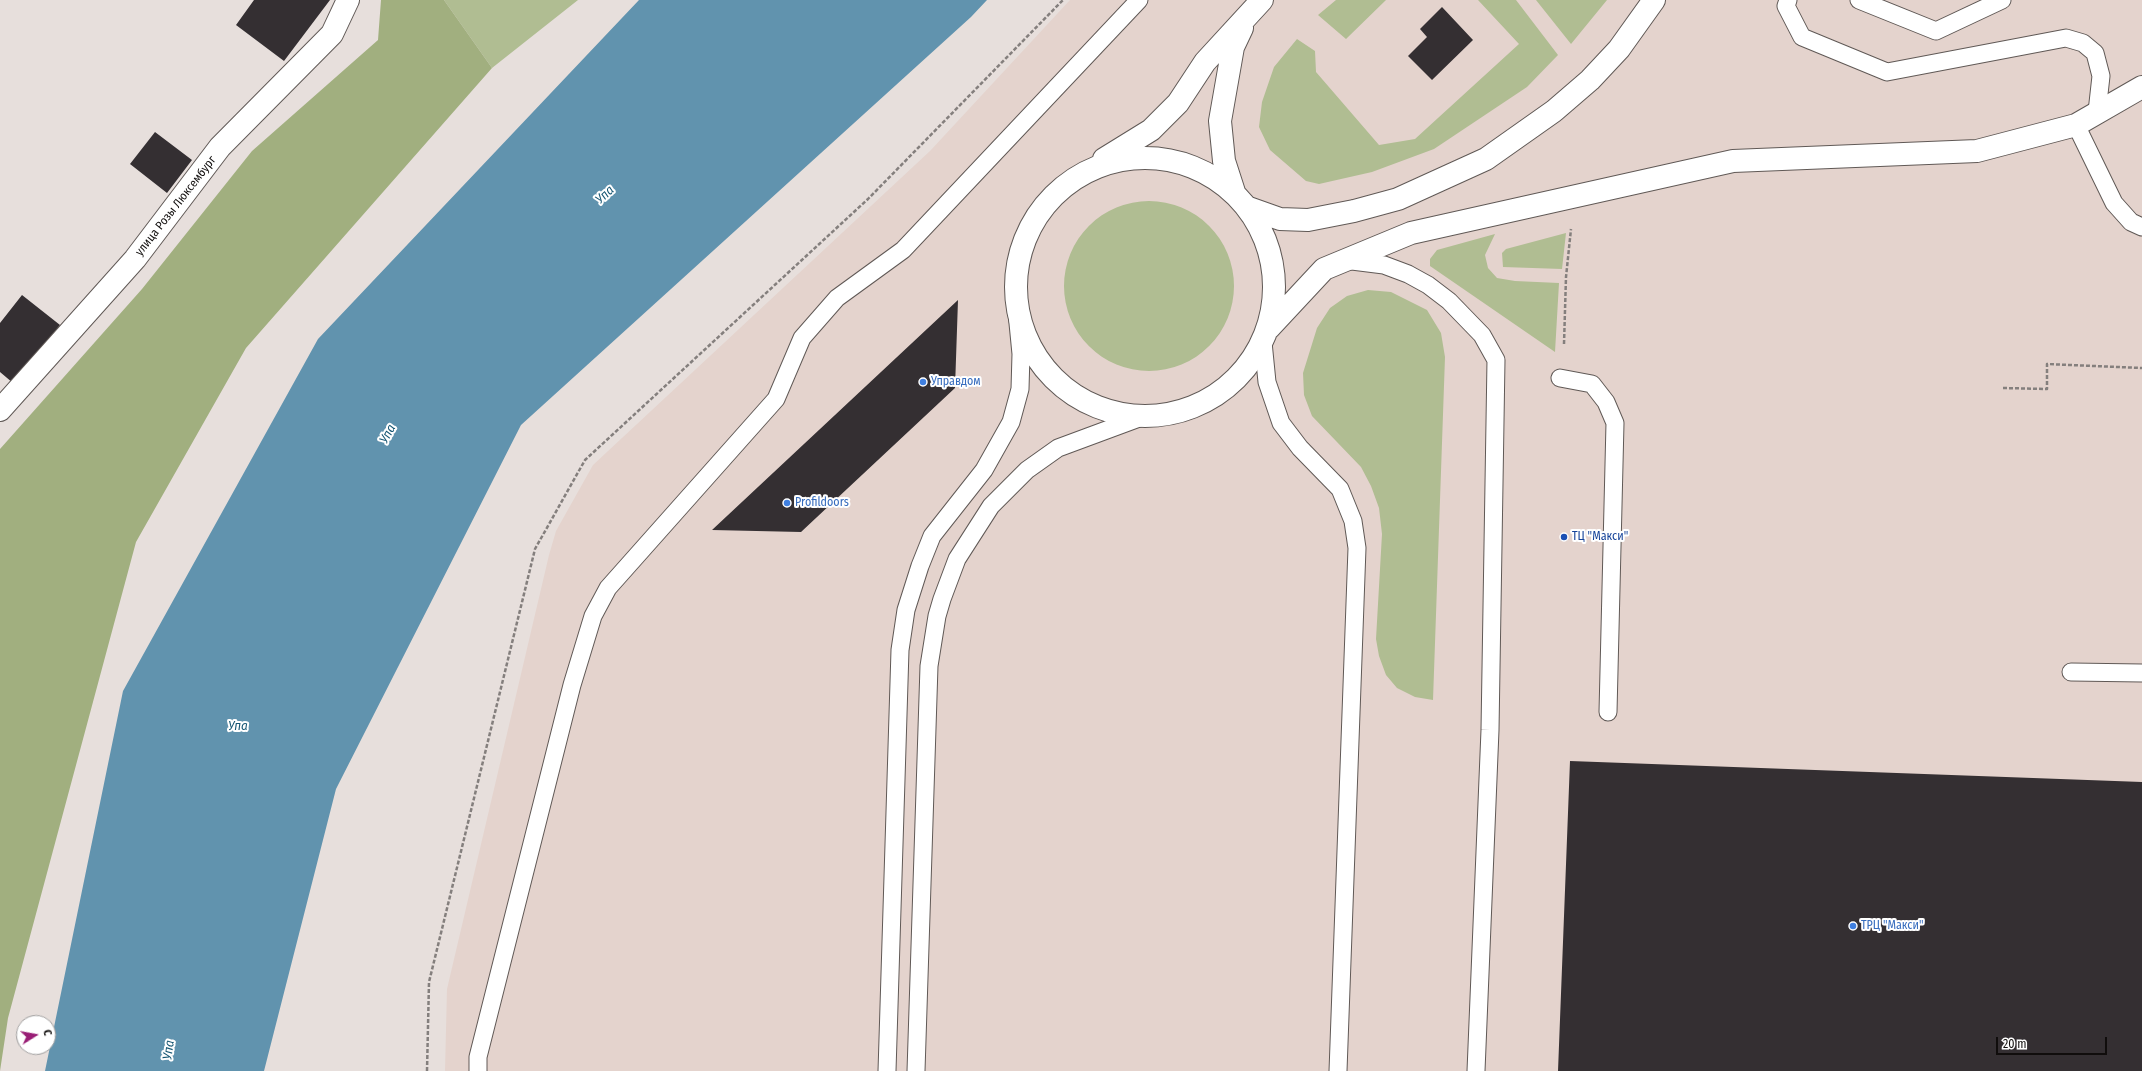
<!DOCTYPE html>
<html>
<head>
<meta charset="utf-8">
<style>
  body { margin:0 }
  #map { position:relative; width:2142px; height:1071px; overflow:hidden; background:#e7dfdc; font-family:"Fira Sans Condensed",sans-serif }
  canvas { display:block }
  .north { position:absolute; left:16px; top:1015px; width:40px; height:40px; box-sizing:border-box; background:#fff; border:1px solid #9f9e9e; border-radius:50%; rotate:79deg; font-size:11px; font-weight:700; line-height:16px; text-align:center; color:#100d0c }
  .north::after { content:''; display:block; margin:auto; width:14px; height:18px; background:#991e76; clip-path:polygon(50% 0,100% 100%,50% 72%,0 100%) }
  .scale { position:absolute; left:1996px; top:1037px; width:111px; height:18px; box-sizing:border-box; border:2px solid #100d0c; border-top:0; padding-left:5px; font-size:12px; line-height:14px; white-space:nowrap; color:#100d0c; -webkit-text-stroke:3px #fff; paint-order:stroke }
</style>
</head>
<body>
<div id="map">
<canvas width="2142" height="1071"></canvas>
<div class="north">С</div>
<div class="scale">20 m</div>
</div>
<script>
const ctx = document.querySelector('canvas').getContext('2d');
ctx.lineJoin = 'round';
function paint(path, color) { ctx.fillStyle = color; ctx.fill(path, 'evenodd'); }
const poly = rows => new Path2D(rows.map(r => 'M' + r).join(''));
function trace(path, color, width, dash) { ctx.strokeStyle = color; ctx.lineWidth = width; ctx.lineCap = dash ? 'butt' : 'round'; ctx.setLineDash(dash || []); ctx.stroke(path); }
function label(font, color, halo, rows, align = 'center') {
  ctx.font = font + ' "Fira Sans Condensed",sans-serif'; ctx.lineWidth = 4; ctx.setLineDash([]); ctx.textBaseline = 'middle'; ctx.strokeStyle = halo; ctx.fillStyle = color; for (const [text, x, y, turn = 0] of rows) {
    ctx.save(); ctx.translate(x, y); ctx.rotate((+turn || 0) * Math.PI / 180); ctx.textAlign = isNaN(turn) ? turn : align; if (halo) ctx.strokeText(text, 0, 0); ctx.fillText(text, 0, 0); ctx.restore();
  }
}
const built = poly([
  [1070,0,2142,0,2142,1071,445,1071,447,989,549,555,556,531,593,465,930,151]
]);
const green = poly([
  [444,0,578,0,492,68],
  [1336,0,1386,0,1346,39,1318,15],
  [1478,0,1516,0,1558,55,1527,87,1434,149,1372,172,1319,184,1306,181,1270,150,1259,127,1262,102,1274,67,1297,39,1315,51,1316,72,1379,145,1415,139,1519,44],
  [1536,0,1607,0,1571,44],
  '1064 286a85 85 0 1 1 170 0a85 85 0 1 1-170 0Z',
  [1566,233,1562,269,1503,267,1502,253,1506,249],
  [1495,234,1485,255,1488,268,1497,278,1515,281,1559,283,1555,352,1430,266,1430,259,1437,250],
  [1368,290,1391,292,1427,310,1441,333,1445,357,1433,700,1415,697,1397,688,1386,675,1379,656,1376,639,1382,534,1379,508,1371,486,1361,467,1312,416,1304,395,1303,373,1317,328,1330,308,1347,296]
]);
const forest = poly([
  [381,0,444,0,492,68,246,348,136,542,8,1018,0,1071,0,449,142,289,252,151,378,40]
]);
const water = poly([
  [639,0,987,0,971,17,521,425,336,789,264,1071,45,1071,123,691,318,339]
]);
const building = poly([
  [254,0,330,0,284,61,236,25],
  [1442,7,1473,40,1432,80,1408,56,1427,37,1420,29],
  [155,132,192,160,167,193,130,164],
  [22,295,60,325,13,383,0,372,0,323],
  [958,300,955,388,801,532,712,530],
  [1570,761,2142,782,2142,1071,1558,1071]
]);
const path = poly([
  [1564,344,1566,277,1571,229],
  [2003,388,2047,389,2047,364,2142,368],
  [427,1071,429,982,535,549,585,460,868,199,1063,0]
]);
const service = poly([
  [1788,0,1786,6,1802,37,1887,72,2066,38,2083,43,2095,53,2101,76,2097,112],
  [1859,0,1936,31,2002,0],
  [2076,125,2114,203,2131,222,2142,227],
  [1344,260,1384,265,1408,274,1428,285,1449,301,1482,335,1496,360,1490,730,1476,1071],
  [1263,342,1267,382,1281,423,1300,448,1340,489,1353,521,1357,548,1338,1071],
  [1560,378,1592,384,1606,402,1615,423,1608,712],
  [2071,672,2142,673],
  [478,1071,478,1057,572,685,593,616,608,588,776,399,802,338,837,298,903,250,1139,0],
  [887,1071,900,650,906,610,920,566,932,536,984,470,1011,422,1020,389,1021,354,1017,313],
  [916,1071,929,666,937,616,942,599,957,559,991,506,1027,470,1058,448,1139,418]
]);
const minor = poly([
  '1016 287a129 129 0 1 1 258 0a129 129 0 1 1-258 0Z',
  [1104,159,1151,130,1178,103,1205,62,1262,0],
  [1234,192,1224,161,1220,121,1233,47,1242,28],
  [1249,208,1280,219,1308,220,1354,211,1398,199,1486,159,1554,111,1590,80,1619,49,1654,0],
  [1269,328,1324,269,1411,233,1733,161,1977,151,2076,125,2142,87],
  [0,410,135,259,220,147,332,34,348,0]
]);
const markers = [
  [923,382,4,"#3f7fe0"],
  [787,503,4,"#3f7fe0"],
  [1564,537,4,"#1a4fb4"],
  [1853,926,4,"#3f7fe0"]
];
const streetNames = [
  ["улица Розы Люксембург",176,206,-52]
];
const shopNames = [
  ["Управдом",931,382],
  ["Profildoors",795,503],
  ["ТРЦ \"Макси\"",1861,926]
];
const transitNames = [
  ["ТЦ \"Макси\"",1572,537]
];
const waterNames = [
  ["Упа",605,195,-43],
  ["Упа",388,434,-61],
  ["Упа",238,726],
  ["Упа",169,1050,-82]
];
paint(built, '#e4d3cd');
paint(green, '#b0bd92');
paint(forest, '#a1af7f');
paint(water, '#6193ae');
paint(building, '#342f32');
trace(service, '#605956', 19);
trace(minor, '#605956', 24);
trace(path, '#847f7d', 2.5, [4, 2]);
trace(service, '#fff', 17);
trace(minor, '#fff', 22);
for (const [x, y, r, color] of markers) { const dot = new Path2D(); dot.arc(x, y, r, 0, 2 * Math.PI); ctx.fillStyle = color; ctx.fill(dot); trace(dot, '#fff', 1.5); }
label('12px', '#100d0c', '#fff', streetNames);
label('12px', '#366cbe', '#fff', shopNames, 'left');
label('12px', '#164399', '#fff', transitNames, 'left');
label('italic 13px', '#165673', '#fff', waterNames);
</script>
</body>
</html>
